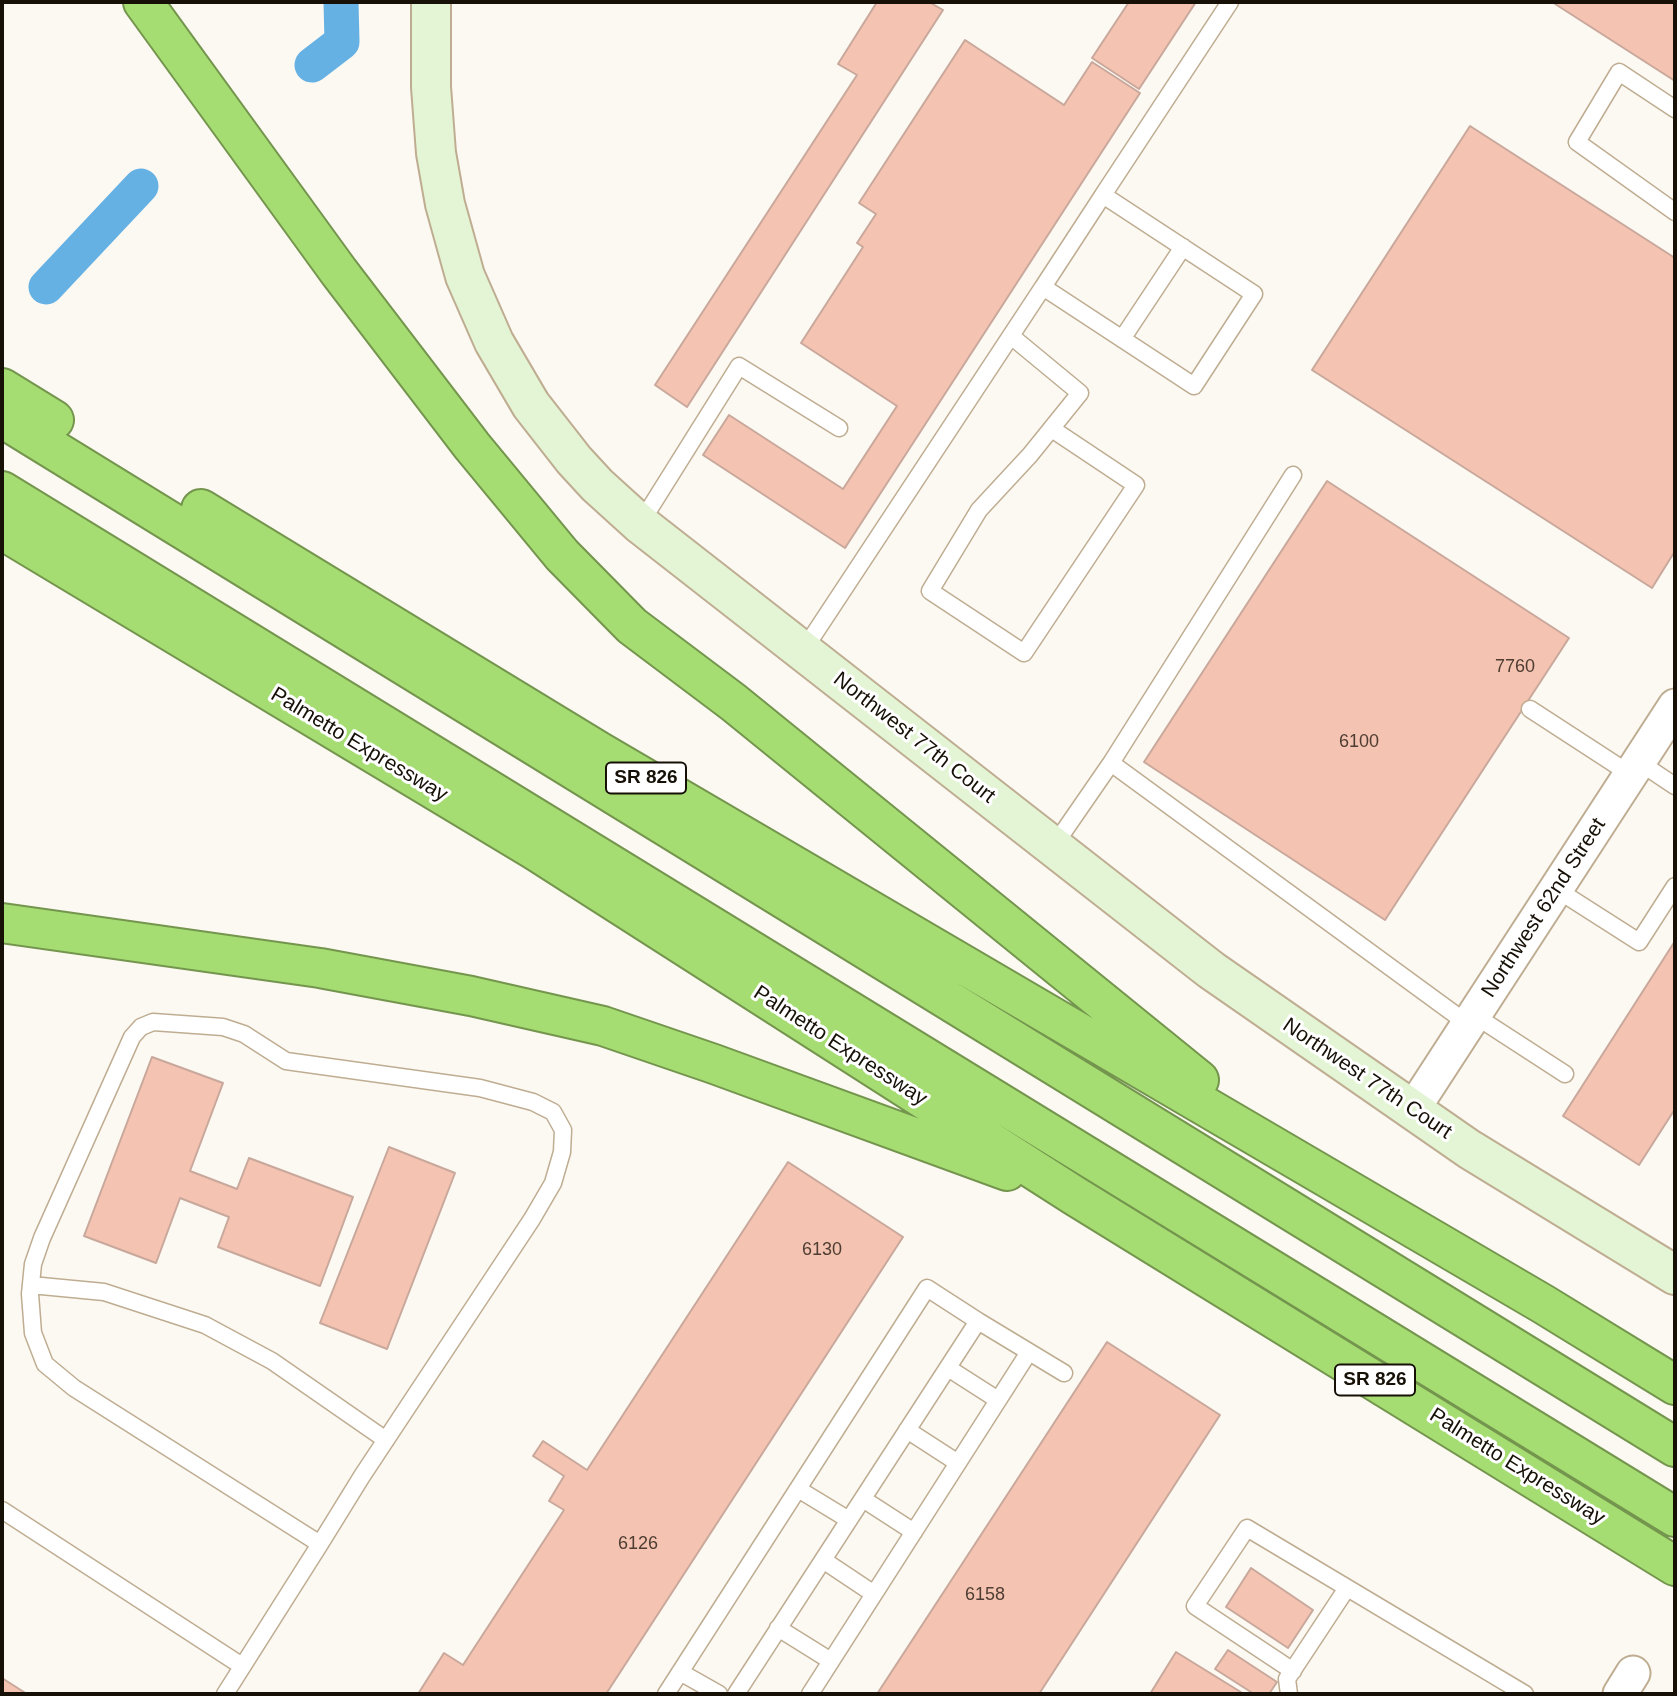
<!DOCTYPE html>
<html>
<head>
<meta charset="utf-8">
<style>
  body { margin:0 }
  #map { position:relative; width:1677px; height:1696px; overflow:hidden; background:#fcf8f2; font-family:Helvetica,sans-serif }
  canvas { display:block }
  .frame { position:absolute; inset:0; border:4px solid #161007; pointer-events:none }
</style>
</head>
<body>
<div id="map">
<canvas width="1677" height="1696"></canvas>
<div class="frame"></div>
</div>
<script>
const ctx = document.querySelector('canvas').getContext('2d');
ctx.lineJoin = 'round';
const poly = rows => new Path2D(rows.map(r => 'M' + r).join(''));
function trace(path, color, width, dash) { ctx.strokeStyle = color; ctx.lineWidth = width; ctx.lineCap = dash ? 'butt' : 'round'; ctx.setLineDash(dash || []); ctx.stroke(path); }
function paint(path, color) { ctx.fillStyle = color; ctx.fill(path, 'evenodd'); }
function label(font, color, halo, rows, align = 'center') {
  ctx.font = font + ' Helvetica,sans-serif'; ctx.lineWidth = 6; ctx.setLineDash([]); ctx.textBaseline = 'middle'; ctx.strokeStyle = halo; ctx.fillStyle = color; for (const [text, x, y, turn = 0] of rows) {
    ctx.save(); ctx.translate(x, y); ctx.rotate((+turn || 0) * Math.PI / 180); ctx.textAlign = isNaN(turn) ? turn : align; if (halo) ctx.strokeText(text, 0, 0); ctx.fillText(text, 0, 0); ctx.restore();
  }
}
const canal = poly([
  [312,65,342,42,341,2],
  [46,287,141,186]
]);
const building = poly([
  [877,2,929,2,943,10,687,407,655,385,857,75,838,64,877,2],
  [1129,2,1196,2,1139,89,1092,58,1129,2],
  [1552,2,1675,2,1675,81,1552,2],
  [965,40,1064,105,1092,62,1140,93,845,548,703,455,729,415,843,489,897,406,801,343,863,247,857,243,876,214,859,203,965,40],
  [1470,126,1675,258,1675,551,1652,588,1312,370,1470,126],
  [1327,481,1569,638,1385,920,1144,762,1327,481],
  [1675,941,1675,1109,1639,1165,1563,1116,1675,941],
  [152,1057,223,1083,190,1171,237,1189,249,1158,353,1197,320,1286,218,1247,229,1217,180,1198,156,1263,84,1236,152,1057],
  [389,1147,455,1173,387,1349,320,1323,389,1147],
  [788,1162,903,1237,606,1694,418,1694,444,1653,463,1665,564,1510,549,1501,564,1476,533,1456,543,1441,587,1470,788,1162],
  [1107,1342,1220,1415,1039,1694,877,1694,1107,1342],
  [1251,1568,1313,1610,1288,1648,1226,1607,1251,1568],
  [1228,1650,1277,1682,1269,1694,1254,1694,1215,1669,1228,1650],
  [1176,1652,1244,1694,1150,1694,1176,1652],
  [2,1678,27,1694,2,1694,2,1678]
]);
const lane = poly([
  [1675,109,1619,72,1577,142,1675,212],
  [1103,195,1230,2],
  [1011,336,1080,393,1030,455,979,510,930,591,1024,653,1136,485,1052,429],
  [1122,339,1183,247],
  [640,524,739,366,839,428],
  [803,651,1043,287,1194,386,1254,294,1103,195,1043,287],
  [1530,709,1630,774],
  [1639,762,1675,786],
  [1111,763,1293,475],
  [1053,847,1111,763,1468,1024],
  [1556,889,1639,942,1675,886],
  [1474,1015,1565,1074],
  [31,1285,104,1292,205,1325,272,1361,386,1440],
  [948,1368,998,1400],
  [907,1430,958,1463],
  [798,1489,849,1520],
  [863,1499,914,1532],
  [2,1510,242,1666],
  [823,1560,874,1594],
  [778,1628,831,1661],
  [1293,1671,1195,1606,1247,1528,1525,1694],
  [680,1672,719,1694],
  [225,1694,320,1544,362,1476,532,1219,553,1183,562,1152,563,1130,553,1112,533,1102,480,1088,286,1061,244,1034,223,1027,153,1022,141,1027,132,1037,42,1238,33,1264,30,1294,33,1333,45,1364,74,1388,320,1544],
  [666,1694,927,1288,978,1321],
  [736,1694,978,1321,1064,1373],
  [810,1694,1029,1352],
  [1289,1694,1287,1679,1347,1588]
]);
const street = poly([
  [1413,1109,1675,706],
  [1620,1694,1633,1673]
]);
const secondary = poly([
  [431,2,431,87,436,153,445,204,465,276,494,342,531,405,574,460,597,485,640,524,1211,970,1469,1149,1675,1275]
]);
const highway = poly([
  [143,2,339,272,472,446,562,555,632,626,733,702,1199,1080],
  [2,388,54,420],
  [2,418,1675,1447],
  [2,491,1675,1517],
  [201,509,600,752,1543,1304,1675,1385],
  [2,530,536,851,1075,1196,1675,1566],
  [2,923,320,968,471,996,603,1026,714,1064,1007,1171]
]);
const numberNames = [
  ["7760",1515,667],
  ["6100",1359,742],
  ["6130",822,1250],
  ["6126",638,1544],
  ["6158",985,1595]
];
const shields = [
  [646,778,80],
  [1375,1380,80]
];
const shieldNames = [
  ["SR 826",646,778],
  ["SR 826",1375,1380]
];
const streetNames = [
  ["Northwest 77th Court",914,738,38],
  ["Palmetto Expressway",359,745,31],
  ["Northwest 62nd Street",1544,908,-57],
  ["Palmetto Expressway",840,1046,33],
  ["Northwest 77th Court",1367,1079,34],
  ["Palmetto Expressway",1517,1467,32]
];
trace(canal, '#66b1e3', 35);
paint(building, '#f5c3b1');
trace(building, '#c9a89c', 2);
trace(lane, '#bfad92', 19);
trace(street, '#bfad92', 37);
trace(secondary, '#bfad92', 42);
trace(highway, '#74954d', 42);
trace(lane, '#fff', 16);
trace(street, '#fff', 33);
trace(secondary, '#e4f5d5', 38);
trace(highway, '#a6dd73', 38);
label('18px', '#4e3d32', null, numberNames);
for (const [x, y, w] of shields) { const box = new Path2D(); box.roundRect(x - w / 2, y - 15.5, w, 31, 5); ctx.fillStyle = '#fff'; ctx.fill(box); trace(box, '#161007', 2); }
label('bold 19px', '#161007', null, shieldNames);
label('21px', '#161007', '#fff', streetNames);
</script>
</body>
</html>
